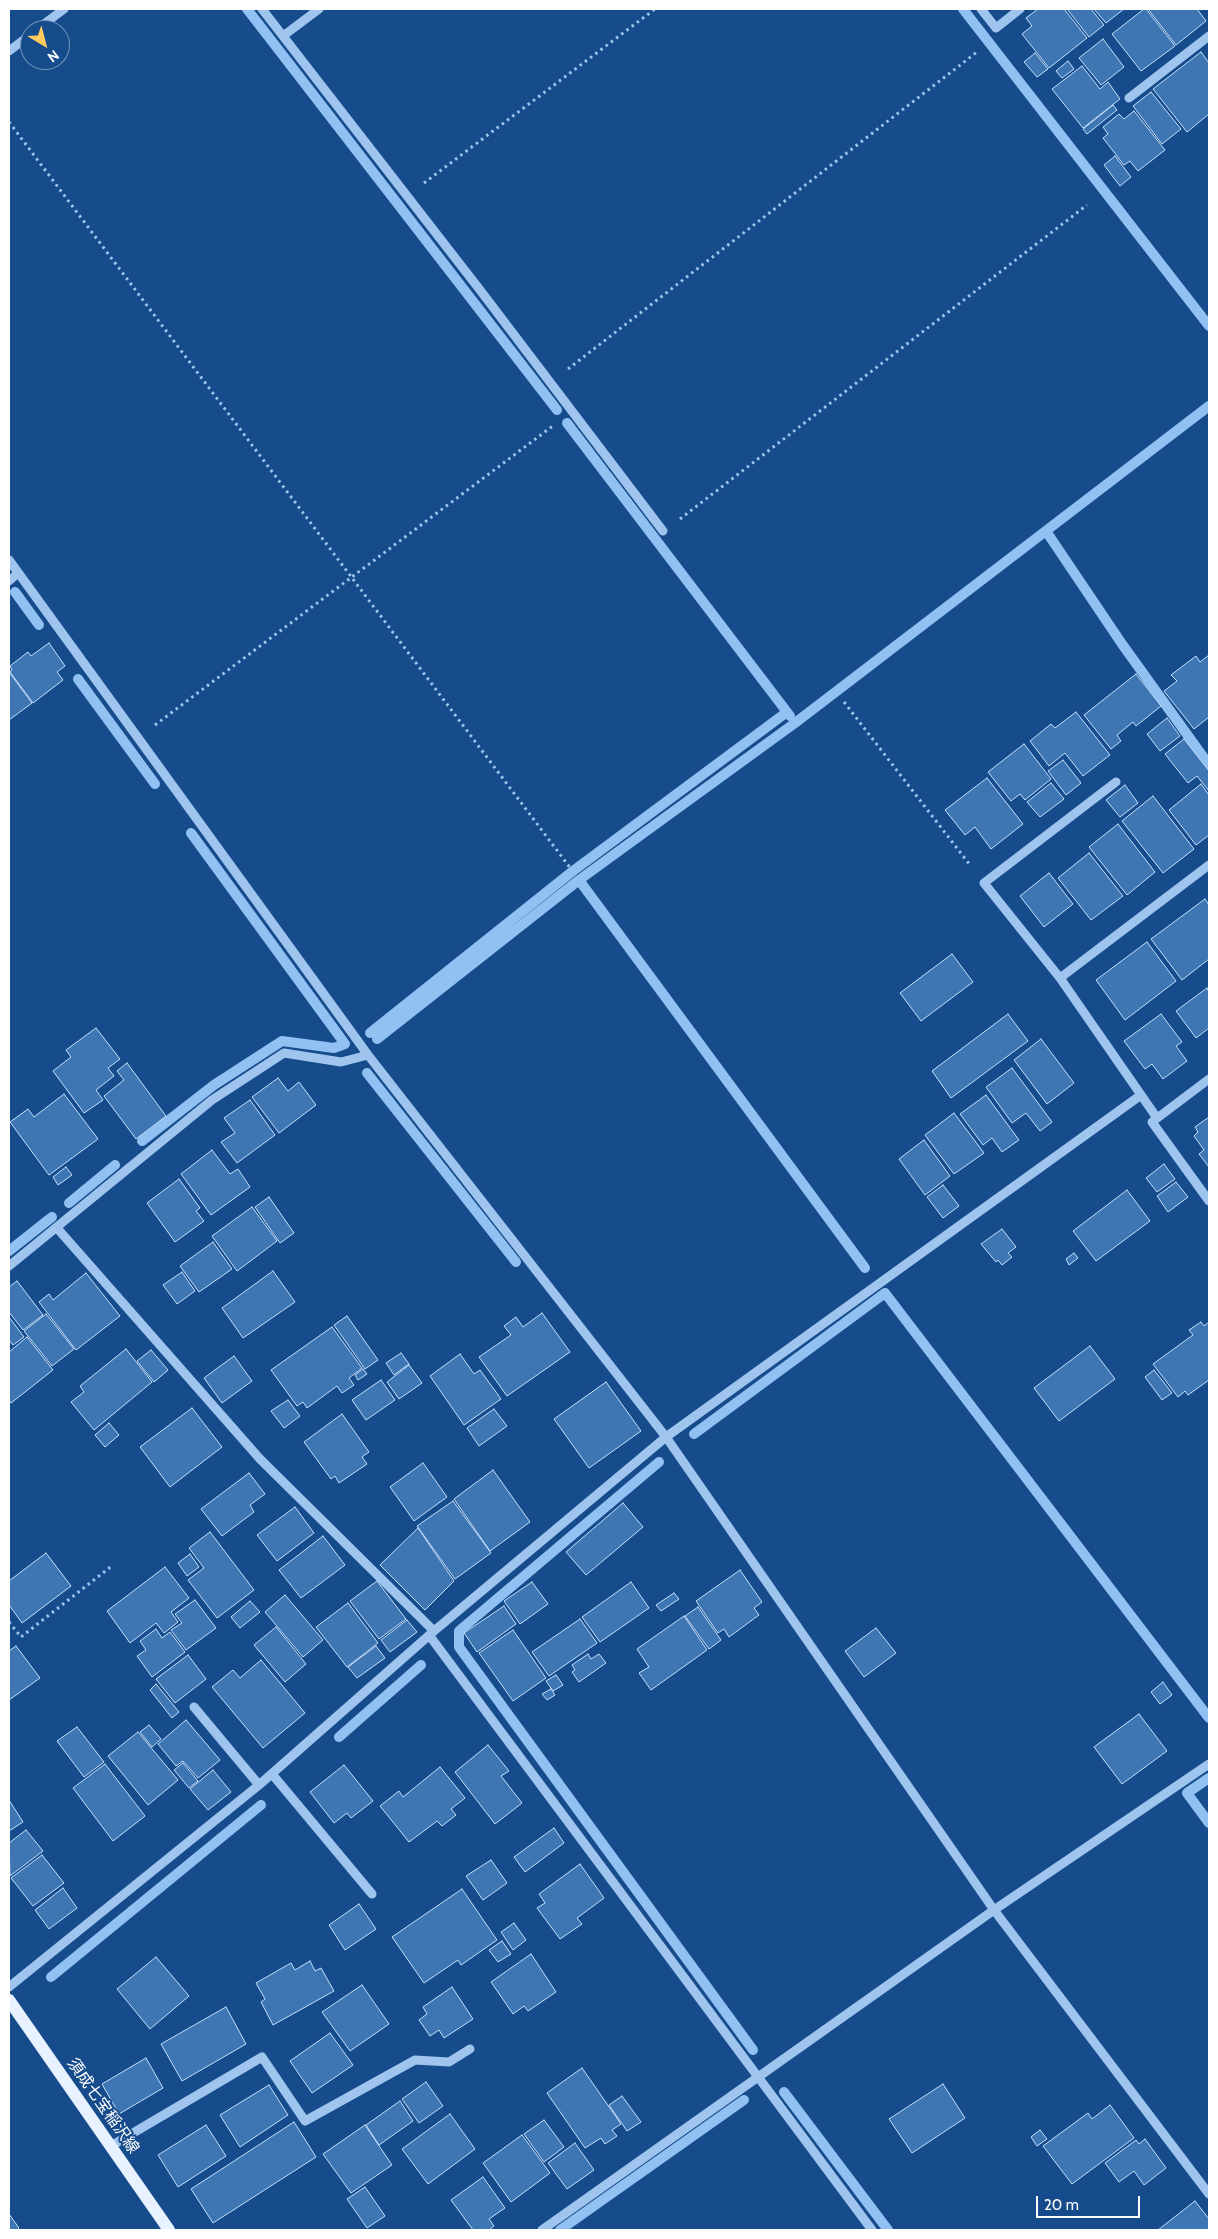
<!DOCTYPE html>
<html>
<head>
<meta charset="utf-8">
<style>
  body { margin:0 }
  #map { position:relative; width:1218px; height:2239px; overflow:hidden; background:#164c8b; font-family:Cabin,sans-serif }
  canvas { display:block }
  .frame { position:absolute; inset:0; border:10px solid #fff; pointer-events:none }
  .north { position:absolute; left:20px; top:20px; width:50px; height:50px; box-sizing:border-box; background:#164c8b; border:1px solid #7394b9; border-radius:50%; rotate:143deg; font-size:14px; font-weight:700; line-height:20px; text-align:center; color:#fff }
  .north::after { content:''; display:block; margin:auto; width:18px; height:22px; background:#ffcc5d; clip-path:polygon(50% 0,100% 100%,50% 72%,0 100%) }
  .scale { position:absolute; left:1036px; top:2196px; width:104px; height:22px; box-sizing:border-box; border:2px solid #fff; border-top:0; padding-left:6px; font-size:15px; line-height:18px; white-space:nowrap; color:#fff; -webkit-text-stroke:4px #164c8b; paint-order:stroke }
</style>
</head>
<body>
<div id="map">
<canvas width="1218" height="2239"></canvas>
<div class="frame"></div>
<div class="north">N</div>
<div class="scale">20 m</div>
</div>
<script>
const ctx = document.querySelector('canvas').getContext('2d');
ctx.lineJoin = 'round';
const poly = rows => new Path2D(rows.map(r => 'M' + r).join(''));
function trace(path, color, width, dash) { ctx.strokeStyle = color; ctx.lineWidth = width; ctx.lineCap = dash ? 'butt' : 'round'; ctx.setLineDash(dash || []); ctx.stroke(path); }
function paint(path, color) { ctx.fillStyle = color; ctx.fill(path, 'evenodd'); }
function label(font, color, halo, rows, align = 'center') {
  ctx.font = font + ' Cabin,"Noto Sans JP",sans-serif'; ctx.lineWidth = 4; ctx.setLineDash([]); ctx.textBaseline = 'middle'; ctx.strokeStyle = halo; ctx.fillStyle = color; for (const [text, x, y, turn = 0] of rows) {
    ctx.save(); ctx.translate(x, y); ctx.rotate((+turn || 0) * Math.PI / 180); ctx.textAlign = isNaN(turn) ? turn : align; if (halo) ctx.strokeText(text, 0, 0); ctx.fillText(text, 0, 0); ctx.restore();
  }
}
const stream = poly([
  [247,9,557,410],
  [963,9,1209,326],
  [567,423,790,716],
  [1046,531,1122,644,1209,765],
  [15,592,39,625],
  [78,679,155,784],
  [579,880,865,1268],
  [370,1033,573,871,787,712],
  [377,1039,579,880,795,723,1209,406],
  [367,1073,516,1262],
  [142,1141,214,1085,282,1041,334,1048,345,1044,191,833],
  [69,1203,115,1165],
  [9,1251,52,1217],
  [694,1434,885,1293,1209,1718],
  [659,1462,459,1631,459,1647,753,2050],
  [339,1737,421,1665],
  [1209,1778,1187,1793,1209,1823],
  [51,1977,261,1805],
  [784,2092,888,2230],
  [560,2230,744,2100]
]);
const building = poly([
  [1038,9,1064,9,1087,38,1049,68,1022,34,1032,26,1026,18,1038,9],
  [1067,9,1091,9,1104,25,1089,37,1067,9],
  [1094,9,1124,9,1106,23,1094,9],
  [1144,9,1146,9,1175,46,1141,71,1112,34,1144,9],
  [1148,9,1197,9,1206,21,1176,45,1148,9],
  [1103,39,1124,67,1101,85,1079,58,1103,39],
  [1201,52,1209,63,1209,114,1187,132,1153,89,1201,52],
  [1035,53,1048,69,1037,77,1024,62,1035,53],
  [1068,61,1074,69,1062,78,1056,71,1068,61],
  [1082,66,1100,89,1108,82,1120,99,1083,128,1052,89,1082,66],
  [1151,92,1181,129,1162,144,1133,106,1151,92],
  [1113,105,1117,110,1087,134,1083,129,1113,105],
  [1134,111,1165,150,1138,171,1130,161,1124,165,1103,138,1108,134,1103,127,1119,114,1124,119,1134,111],
  [1115,156,1131,177,1120,186,1104,165,1115,156],
  [49,643,65,666,57,672,63,680,33,703,10,672,12,670,10,666,28,652,31,656,49,643],
  [1209,655,1209,717,1194,729,1164,691,1177,681,1171,675,1196,656,1200,662,1209,655],
  [9,672,32,703,9,720,9,672],
  [1136,674,1161,706,1136,726,1133,722,1117,735,1121,741,1111,749,1084,715,1136,674],
  [1076,712,1110,755,1083,776,1065,753,1049,766,1030,741,1051,724,1055,728,1076,712],
  [1167,718,1180,736,1160,751,1147,734,1167,718],
  [1184,739,1209,771,1209,791,1197,776,1188,783,1165,754,1184,739],
  [1024,744,1051,779,1025,800,1020,794,1011,801,988,772,1024,744],
  [1063,760,1081,783,1066,795,1048,771,1063,760],
  [987,778,1023,824,991,849,975,827,965,835,945,810,987,778],
  [1051,783,1064,799,1040,817,1027,802,1051,783],
  [1201,784,1209,795,1209,835,1196,845,1169,810,1201,784],
  [1125,785,1138,803,1120,817,1106,800,1125,785],
  [1153,796,1194,849,1163,873,1122,821,1153,796],
  [1118,824,1155,872,1127,895,1089,847,1118,824],
  [1089,853,1123,896,1091,920,1058,878,1089,853],
  [1049,873,1073,904,1044,927,1020,896,1049,873],
  [1205,899,1209,905,1209,959,1182,980,1151,939,1205,899],
  [1147,942,1176,981,1125,1020,1096,980,1147,942],
  [952,954,973,982,921,1021,900,993,952,954],
  [1207,988,1209,992,1209,1028,1196,1038,1176,1011,1207,988],
  [1008,1014,1028,1041,951,1098,932,1071,1008,1014],
  [1161,1014,1182,1042,1176,1046,1187,1061,1163,1079,1152,1064,1145,1069,1124,1041,1161,1014],
  [96,1028,120,1059,108,1068,114,1076,96,1090,103,1100,84,1113,53,1071,71,1057,66,1050,96,1028],
  [1041,1039,1074,1083,1047,1104,1014,1060,1041,1039],
  [127,1063,166,1116,136,1139,104,1096,124,1080,117,1071,127,1063],
  [1012,1068,1052,1122,1040,1131,1026,1113,1012,1123,986,1087,1012,1068],
  [278,1078,288,1091,299,1082,316,1105,279,1133,252,1097,278,1078],
  [64,1094,98,1139,49,1175,10,1122,28,1109,34,1117,64,1094],
  [986,1095,1019,1140,1002,1152,992,1138,983,1145,960,1114,986,1095],
  [250,1100,275,1135,237,1163,221,1142,235,1133,224,1118,250,1100],
  [954,1113,984,1153,954,1174,925,1135,954,1113],
  [1209,1117,1209,1167,1199,1154,1204,1150,1194,1136,1198,1132,1195,1127,1209,1117],
  [924,1140,950,1176,925,1195,899,1159,924,1140],
  [212,1150,230,1174,238,1169,250,1187,211,1215,181,1174,212,1150],
  [1164,1164,1175,1179,1157,1192,1146,1178,1164,1164],
  [66,1167,72,1175,58,1185,53,1177,66,1167],
  [179,1179,200,1208,196,1211,204,1221,175,1242,147,1203,179,1179],
  [1176,1182,1188,1197,1168,1212,1157,1196,1176,1182],
  [943,1185,959,1206,943,1218,927,1197,943,1185],
  [1127,1190,1150,1221,1096,1261,1073,1231,1127,1190],
  [269,1197,294,1233,280,1243,255,1207,269,1197],
  [252,1207,277,1241,237,1271,212,1236,252,1207],
  [1002,1229,1016,1247,1008,1253,1012,1257,1002,1265,998,1260,996,1262,981,1244,1002,1229],
  [213,1242,232,1269,199,1292,180,1266,213,1242],
  [1074,1253,1078,1258,1069,1265,1066,1259,1074,1253],
  [273,1271,295,1302,243,1338,222,1308,273,1271],
  [182,1272,195,1291,177,1304,163,1285,182,1272],
  [86,1273,120,1316,76,1350,39,1302,49,1294,53,1300,86,1273],
  [17,1281,43,1315,23,1330,9,1312,9,1287,17,1281],
  [542,1313,570,1352,507,1396,479,1357,511,1335,504,1326,516,1317,523,1327,542,1313],
  [46,1314,74,1349,52,1366,24,1331,46,1314],
  [347,1316,378,1360,365,1369,334,1325,347,1316],
  [9,1317,24,1337,13,1345,9,1340,9,1317],
  [1201,1322,1204,1326,1209,1322,1209,1380,1188,1395,1185,1391,1178,1397,1153,1364,1193,1335,1189,1330,1201,1322],
  [332,1327,362,1368,349,1378,354,1385,342,1393,337,1386,307,1408,303,1402,297,1406,271,1370,332,1327],
  [27,1337,53,1370,11,1403,9,1400,9,1352,27,1337],
  [1090,1346,1115,1379,1059,1421,1034,1388,1090,1346],
  [126,1349,152,1382,94,1430,71,1402,84,1392,80,1386,126,1349],
  [151,1350,168,1370,154,1382,137,1361,151,1350],
  [401,1353,409,1364,394,1375,386,1363,401,1353],
  [460,1354,474,1374,480,1370,501,1399,464,1425,430,1376,460,1354],
  [234,1356,252,1381,222,1403,204,1378,234,1356],
  [409,1365,422,1383,399,1399,387,1382,409,1365],
  [363,1369,367,1374,358,1380,355,1375,363,1369],
  [1154,1370,1172,1393,1162,1400,1145,1377,1154,1370],
  [381,1380,395,1400,366,1420,352,1400,381,1380],
  [606,1382,641,1431,589,1468,554,1419,606,1382],
  [288,1400,300,1416,284,1428,271,1411,288,1400],
  [192,1408,222,1447,170,1487,140,1447,192,1408],
  [494,1409,507,1426,479,1446,467,1428,494,1409],
  [342,1414,369,1452,362,1457,367,1464,339,1483,335,1476,331,1479,304,1442,342,1414],
  [109,1423,119,1435,105,1447,95,1435,109,1423],
  [423,1463,447,1497,414,1521,390,1487,423,1463],
  [493,1470,530,1522,490,1551,454,1499,493,1470],
  [249,1473,265,1494,250,1505,254,1512,222,1536,201,1509,249,1473],
  [453,1501,491,1553,455,1579,417,1526,453,1501],
  [623,1503,643,1527,586,1575,566,1552,623,1503],
  [295,1507,314,1533,277,1561,257,1535,295,1507],
  [418,1528,454,1581,425,1610,380,1565,418,1528],
  [210,1532,254,1590,217,1618,188,1580,204,1568,189,1548,210,1532],
  [323,1536,345,1565,301,1598,279,1570,323,1536],
  [46,1553,71,1586,22,1623,9,1605,9,1581,46,1553],
  [190,1554,199,1567,187,1576,178,1563,190,1554],
  [165,1567,189,1598,171,1612,178,1622,164,1633,156,1623,130,1643,107,1611,165,1567],
  [740,1570,762,1602,754,1608,759,1615,729,1637,724,1629,718,1633,696,1601,740,1570],
  [377,1581,406,1619,379,1639,350,1601,377,1581],
  [532,1582,548,1604,520,1624,504,1601,532,1582],
  [631,1582,649,1608,600,1642,582,1617,631,1582],
  [674,1593,679,1599,661,1611,656,1605,674,1593],
  [285,1595,323,1640,303,1657,265,1612,285,1595],
  [195,1600,216,1628,186,1650,171,1630,182,1623,175,1614,195,1600],
  [250,1601,260,1612,240,1628,231,1617,250,1601],
  [348,1603,378,1643,347,1667,316,1627,348,1603],
  [504,1606,516,1624,477,1652,464,1633,504,1606],
  [698,1607,721,1640,709,1649,685,1616,698,1607],
  [684,1616,707,1650,651,1690,639,1673,649,1667,637,1649,684,1616],
  [580,1619,597,1643,549,1676,532,1652,580,1619],
  [407,1620,417,1632,390,1652,381,1640,407,1620],
  [276,1627,306,1664,285,1682,254,1645,276,1627],
  [876,1628,896,1653,864,1677,845,1651,876,1628],
  [156,1629,162,1638,170,1632,185,1652,152,1677,137,1656,146,1650,140,1641,156,1629],
  [513,1630,546,1678,513,1701,479,1653,513,1630],
  [16,1646,40,1678,9,1700,9,1651,16,1646],
  [376,1646,385,1658,357,1678,348,1667,376,1646],
  [588,1654,591,1659,599,1654,606,1663,579,1682,572,1672,575,1670,572,1665,588,1654],
  [188,1655,206,1679,175,1703,156,1679,188,1655],
  [261,1660,305,1713,263,1748,212,1687,233,1670,240,1678,261,1660],
  [556,1675,563,1685,553,1691,546,1681,556,1675],
  [1163,1682,1172,1695,1160,1704,1151,1692,1163,1682],
  [156,1684,179,1712,172,1718,150,1690,156,1684],
  [551,1689,555,1695,547,1700,542,1694,551,1689],
  [1139,1714,1167,1751,1122,1784,1094,1747,1139,1714],
  [186,1720,220,1760,198,1778,183,1761,176,1766,158,1744,186,1720],
  [149,1725,161,1739,152,1747,140,1732,149,1725],
  [77,1727,104,1762,84,1777,57,1741,77,1727],
  [138,1732,178,1780,148,1805,108,1756,138,1732],
  [488,1745,509,1771,501,1776,522,1803,495,1824,455,1772,488,1745],
  [183,1763,198,1781,189,1788,174,1770,183,1763],
  [105,1764,145,1816,113,1841,73,1788,105,1764],
  [344,1765,373,1801,351,1818,347,1813,334,1823,310,1792,344,1765],
  [440,1767,465,1798,451,1809,456,1815,442,1826,437,1821,409,1842,380,1806,399,1791,403,1797,440,1767],
  [213,1770,231,1792,208,1810,190,1789,213,1770],
  [9,1800,23,1822,9,1831,9,1800],
  [554,1828,564,1843,525,1872,514,1857,554,1828],
  [26,1830,43,1851,10,1876,9,1843,26,1830],
  [42,1855,64,1883,33,1906,11,1878,42,1855],
  [491,1860,507,1883,483,1900,466,1876,491,1860],
  [580,1864,604,1898,577,1918,582,1924,560,1939,537,1908,545,1903,539,1894,580,1864],
  [63,1888,77,1908,49,1929,35,1910,63,1888],
  [462,1889,497,1940,461,1965,458,1960,424,1983,392,1937,462,1889],
  [359,1904,376,1929,345,1950,329,1925,359,1904],
  [514,1923,526,1940,513,1950,501,1932,514,1923],
  [502,1941,511,1954,498,1962,489,1950,502,1941],
  [531,1954,556,1992,528,2011,524,2006,513,2014,491,1982,531,1954],
  [156,1957,189,1996,150,2029,117,1989,156,1957],
  [310,1961,315,1971,321,1968,334,1991,273,2025,261,2002,265,1999,256,1983,291,1963,295,1970,310,1961],
  [362,1985,389,2024,350,2051,322,2012,362,1985],
  [452,1987,473,2019,444,2038,439,2030,430,2036,419,2020,427,2014,423,2007,452,1987],
  [226,2007,246,2044,182,2081,161,2044,226,2007],
  [330,2033,353,2065,312,2093,290,2061,330,2033],
  [146,2058,163,2088,119,2114,102,2084,146,2058],
  [582,2068,621,2124,612,2130,617,2136,605,2144,601,2138,585,2148,547,2093,582,2068],
  [426,2082,443,2106,419,2123,402,2099,426,2082],
  [943,2084,965,2118,912,2153,889,2119,943,2084],
  [269,2085,288,2115,240,2147,220,2115,269,2085],
  [622,2096,641,2122,627,2131,609,2105,622,2096],
  [400,2101,413,2121,379,2145,366,2125,400,2101],
  [1110,2105,1134,2138,1072,2184,1043,2146,1088,2113,1092,2119,1110,2105],
  [450,2114,475,2149,428,2184,402,2149,450,2114],
  [544,2120,564,2147,544,2162,524,2134,544,2120],
  [294,2122,316,2157,213,2223,191,2189,294,2122],
  [206,2125,226,2156,178,2187,158,2155,206,2125],
  [365,2125,392,2165,351,2193,323,2154,365,2125],
  [1040,2130,1047,2139,1037,2146,1031,2137,1040,2130],
  [522,2135,550,2173,511,2202,483,2163,522,2135],
  [1145,2139,1166,2168,1144,2185,1134,2171,1119,2182,1105,2163,1136,2140,1139,2144,1145,2139],
  [575,2143,594,2170,567,2189,548,2163,575,2143],
  [483,2177,505,2208,489,2219,494,2226,489,2230,473,2230,451,2200,483,2177],
  [365,2187,385,2216,367,2228,347,2199,365,2187],
  [1195,2201,1209,2219,1209,2230,1158,2230,1195,2201],
  [9,2214,19,2228,17,2230,9,2230,9,2214]
]);
const path = poly([
  [9,122,571,869],
  [424,183,655,9],
  [568,369,977,52],
  [680,519,1087,205],
  [844,702,970,865],
  [155,725,554,425],
  [9,1622,21,1637,113,1565]
]);
const minor = poly([
  [262,9,480,290,663,531],
  [981,9,996,28,1020,9],
  [36,30,64,9],
  [283,36,319,9],
  [9,51,30,35],
  [1129,98,1209,36],
  [9,560,368,1055,666,1437,994,1910,1209,2194],
  [9,581,18,573],
  [1116,782,984,883,1060,978,1157,1118],
  [1060,978,1209,865],
  [1209,1079,1152,1122,1209,1201],
  [57,1228,260,1459,434,1631],
  [9,1266,212,1100,284,1053,341,1062,368,1055],
  [429,1635,872,2230],
  [194,1707,259,1785],
  [272,1774,372,1894],
  [9,1987,259,1785,434,1631,666,1437,1141,1095],
  [111,2146,262,2057,305,2121,415,2060,449,2062,470,2049],
  [542,2230,994,1910,1209,1764]
]);
const major = poly([
  [9,2000,169,2230]
]);
const streetNames = [
  ["須成七宝稲沢線",103,2106,55]
];
trace(stream, '#91c0f2', 10);
paint(building, '#3e76b4');
trace(building, '#c5dffb', 1);
trace(path, '#9fc5ef', 3, [2.5, 4]);
trace(minor, '#9fc5ef', 9);
trace(major, '#e7f1ff', 12);
label('16px', '#fff', '#164c8b', streetNames);
</script>
</body>
</html>
